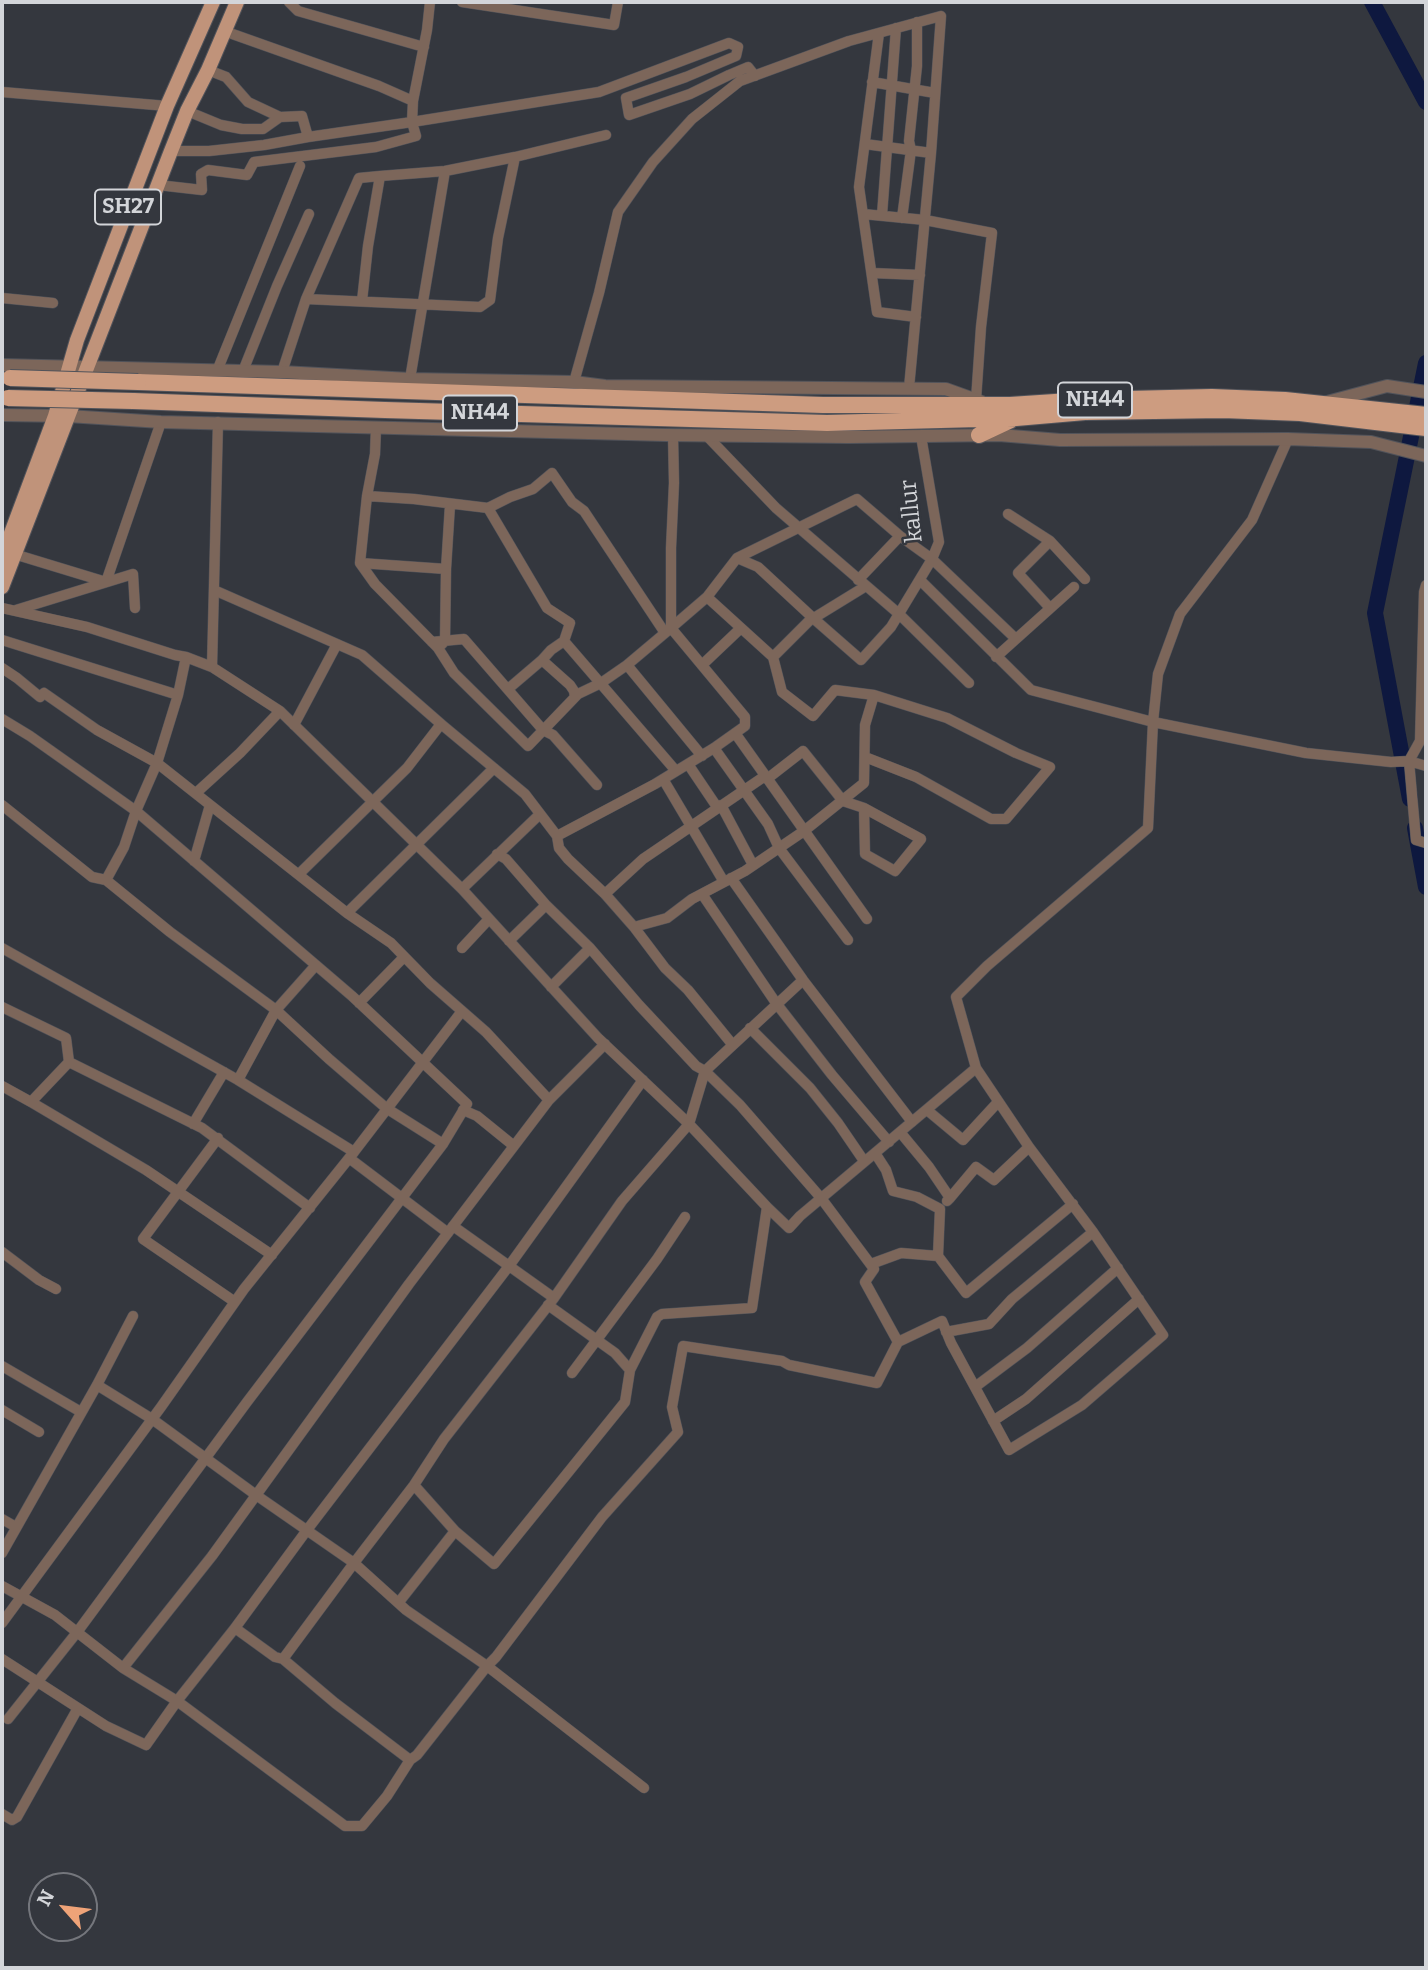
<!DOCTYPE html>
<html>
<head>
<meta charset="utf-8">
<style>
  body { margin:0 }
  #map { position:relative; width:1428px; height:1970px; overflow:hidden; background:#34373e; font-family:Bitter,serif }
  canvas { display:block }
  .frame { position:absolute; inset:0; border:4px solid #d3d5d9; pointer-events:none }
  .north { position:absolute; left:28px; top:1872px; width:70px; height:70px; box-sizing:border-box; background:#34373e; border:2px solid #74767c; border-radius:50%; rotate:298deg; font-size:19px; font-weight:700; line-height:28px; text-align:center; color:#d3d5d9 }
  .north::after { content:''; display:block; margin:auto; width:24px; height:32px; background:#efa378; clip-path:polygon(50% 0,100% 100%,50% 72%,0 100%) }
</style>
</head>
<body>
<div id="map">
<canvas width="1428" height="1970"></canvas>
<div class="frame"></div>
<div class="north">N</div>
</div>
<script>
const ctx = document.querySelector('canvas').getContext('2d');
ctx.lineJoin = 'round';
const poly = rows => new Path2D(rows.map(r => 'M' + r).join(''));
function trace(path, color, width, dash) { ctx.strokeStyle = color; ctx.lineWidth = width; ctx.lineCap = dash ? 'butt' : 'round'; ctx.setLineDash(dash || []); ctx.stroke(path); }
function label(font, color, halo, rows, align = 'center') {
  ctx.font = font + ' Bitter,serif'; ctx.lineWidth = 5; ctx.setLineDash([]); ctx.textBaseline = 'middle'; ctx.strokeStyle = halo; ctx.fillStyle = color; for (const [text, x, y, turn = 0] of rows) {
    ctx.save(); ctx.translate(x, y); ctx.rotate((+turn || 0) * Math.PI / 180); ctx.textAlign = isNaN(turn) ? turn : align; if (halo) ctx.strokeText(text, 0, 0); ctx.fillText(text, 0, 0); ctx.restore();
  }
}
const river = poly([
  [1372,2,1426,102],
  [1410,799,1375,613,1426,363],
  [1415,828,1426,887]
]);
const minor = poly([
  [289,2,298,11,424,47],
  [462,2,614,25,618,2],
  [224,31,379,86,413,101,427,30,430,2],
  [879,33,859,187,877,312,916,317],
  [872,82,935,93],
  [2,92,167,106],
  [413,101,412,122,599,92,729,43,738,47,736,56,686,77,626,98,629,115,690,94,729,75,748,67,755,76],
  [187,111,221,125,242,129,263,129,280,117],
  [865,144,931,153],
  [171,151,209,151,264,145,308,137,302,116,280,117,248,102,226,77,208,70],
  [380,176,445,171,515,157],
  [158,185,202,190,201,174,208,170,247,175,254,162,376,147,416,136,412,122,308,137],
  [863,214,925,220,992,233,981,327,976,400],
  [882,215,896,28],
  [902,218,911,150,909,141,917,66,917,22],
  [872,273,920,275],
  [2,298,53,303],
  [306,299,359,178,380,176,368,246,362,301],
  [217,371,300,166],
  [243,371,277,286,309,214],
  [282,372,306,299,480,307,490,300,498,238,515,157,606,135],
  [410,379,445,171],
  [574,382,599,293,618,212,653,162,692,119,740,81,849,41,941,16,931,153,909,388],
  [376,427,375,454,367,496,414,499,488,508,510,497,533,489,552,473,572,502,584,511,665,633],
  [673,435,674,483,671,548,671,628,707,597,773,657],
  [706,435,776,508,899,614,969,683],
  [367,496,360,563,375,584,438,648,454,673,528,746,578,694,601,683,627,665,702,756],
  [488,508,547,608,570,623,564,641],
  [1008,514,1050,541,1085,579],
  [1050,541,1018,573,1050,608],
  [14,554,106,582,161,422],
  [737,558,857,499,900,536,932,559,1016,639],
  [360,563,446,569],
  [858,580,900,536],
  [920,580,1031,690,1153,722,1306,753,1391,762,1409,761,1426,766],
  [1426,585,1424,592,1420,741,1409,761,1416,840,1426,843],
  [866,586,809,621,773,657,782,692,813,716,835,690,874,695],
  [214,590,362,655,441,724,407,768,299,874],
  [707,597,737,558,758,567,813,618,861,660,891,627,932,559,939,542,921,436],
  [2,608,87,627,175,655,186,657,212,667,280,711,462,889,598,1038,689,1124,767,1207,789,1228,800,1216,976,1068,956,997,987,966,1148,828,1153,722,1158,674,1180,614,1252,520,1288,439],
  [16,610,133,574,135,608],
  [2,640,178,695,157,763,136,811,124,847,106,880],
  [432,642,464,639,543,730,553,735,597,785],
  [441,645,445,641,446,569,450,505],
  [996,657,1074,587],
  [542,660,551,650,564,641,676,771],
  [702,665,741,628],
  [212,667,218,422],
  [2,668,17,678,40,697,44,693,97,730,157,763,347,913,391,943,430,983,486,1032,549,1100,409,1284,212,1556,123,1668,55,1615,2,1586],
  [508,689,542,660,570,685,574,691,575,697],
  [178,695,186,657],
  [2,719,30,736,136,811,352,996,467,1104,443,1144],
  [441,724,525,794,557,836,559,848,568,859,605,894,634,927,667,918,692,899,745,871,804,831,864,783,865,725,874,695,947,718,1016,753,1050,767,1006,819,991,819,916,777,865,757],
  [294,725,337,644],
  [735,733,867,919],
  [714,748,768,824,779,848,848,940],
  [688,764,717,807],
  [663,779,724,882],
  [767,779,803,751,843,801,864,808,865,854,895,871,921,839,864,808],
  [196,793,240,753,280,711],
  [2,805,92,877,106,880,170,932,276,1010,329,1059,386,1108,443,1144,247,1402,78,1631,8,1719],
  [721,805,753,865],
  [557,836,655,784,714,748,745,726,745,717,671,628,627,665],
  [497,854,506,859,546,905,590,948,639,1005,696,1066,705,1071,740,1105,821,1198,874,1269,865,1282,898,1342,942,1321,951,1343,1009,1450,1082,1405,1163,1335,1093,1232,1029,1147,976,1068],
  [194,861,210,805],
  [731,878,803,980,912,1122],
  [462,889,540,814],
  [605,894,643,859,765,776],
  [702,894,776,1003,832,1075,889,1142],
  [347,913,494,768],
  [634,927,665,968,688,990,732,1044],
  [509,941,546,905],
  [2,948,238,1080,354,1152],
  [462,948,489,919],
  [551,987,590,948],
  [359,1003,404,957],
  [2,1007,66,1038,69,1062],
  [750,1028,810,1088,838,1123,864,1161],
  [238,1080,276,1010,316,965],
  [643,1080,509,1266,307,1530,235,1628,177,1701,345,1826,362,1826,387,1796,410,1760,417,1755,487,1666,496,1657,602,1517,678,1432,672,1407,683,1346,782,1361,789,1365,877,1383,898,1342],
  [2,1086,31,1102,69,1062,202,1128,310,1208],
  [549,1100,605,1044],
  [31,1102,146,1170,272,1255],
  [463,1110,477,1116,514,1146],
  [927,1110,963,1140,998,1102],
  [193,1124,224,1072],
  [900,1132,929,1167,950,1198,947,1201],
  [218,1138,143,1239,235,1302],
  [875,1153,886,1170,893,1191,917,1197,940,1209,938,1256],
  [349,1158,448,1233],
  [950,1198,976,1167,994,1180,1029,1147],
  [453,1226,554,1298],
  [2,1252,39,1280,56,1289],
  [871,1264,901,1253,938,1256,966,1293,1073,1204],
  [548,1305,615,1353,630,1370],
  [946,1332,989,1324,1012,1299,1093,1232],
  [2,1366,81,1412],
  [572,1373,657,1259,685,1217],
  [97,1385,152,1419,256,1495,354,1563,414,1485,444,1439,554,1298,622,1201,689,1124,705,1071,803,980],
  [975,1387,1027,1348,1118,1268],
  [2,1410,39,1432],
  [993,1421,1026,1399,1139,1299],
  [414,1485,455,1531,494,1564,625,1402,630,1370,657,1317,662,1314,752,1308,767,1207],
  [2,1519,16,1527],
  [2,1553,97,1385,133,1316],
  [399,1602,455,1531],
  [2,1623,161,1407,244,1289,354,1152,462,1011],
  [235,1628,275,1657,283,1659,335,1703,410,1760],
  [2,1659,106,1726,146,1745,177,1701,123,1668],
  [283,1659,354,1563,406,1610,487,1666,644,1788],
  [2,1814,12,1820,17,1817,78,1708]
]);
const tertiary = poly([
  [2,365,282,372,410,379,574,382,605,386,946,389,982,402],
  [1327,402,1387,386,1426,392],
  [2,415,68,416,161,422,666,435,849,437,999,435,1060,440,1288,439,1371,442,1426,456]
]);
const primary = poly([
  [2,557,55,416,77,340,167,106,213,2],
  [2,587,171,151,187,111,208,70,237,2]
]);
const trunk = poly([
  [138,382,823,405,1010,405,1085,400,1212,397,1285,400,1426,415],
  [133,401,385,410,827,423,1016,418,1085,412,1223,410,1300,413,1426,428],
  [979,435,1011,420]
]);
const trunkBridge = poly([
  [10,378,138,382],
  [8,398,133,401]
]);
const shields = [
  [128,207,66],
  [1095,400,74],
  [480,413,74]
];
const shieldNames = [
  ["SH27",128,207],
  ["NH44",1095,400],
  ["NH44",480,413]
];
const streetNames = [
  ["kallur",912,511,-96]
];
trace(river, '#0e183f', 16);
trace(minor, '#51535a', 11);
trace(tertiary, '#51535a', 14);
trace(primary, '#51535a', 16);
trace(trunk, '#51535a', 18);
trace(minor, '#7c665a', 10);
trace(tertiary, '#7c665a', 12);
trace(primary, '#c0937a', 14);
trace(trunk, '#cd9c80', 16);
trace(trunkBridge, '#51535a', 18, []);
trace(trunkBridge, '#cd9c80', 16);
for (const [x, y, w] of shields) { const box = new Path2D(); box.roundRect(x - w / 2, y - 17.5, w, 35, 5); ctx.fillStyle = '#34373e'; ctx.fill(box); trace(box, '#d3d5d9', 2); }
label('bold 21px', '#d3d5d9', null, shieldNames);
label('23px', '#d3d5d9', '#34373e', streetNames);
</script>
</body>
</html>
